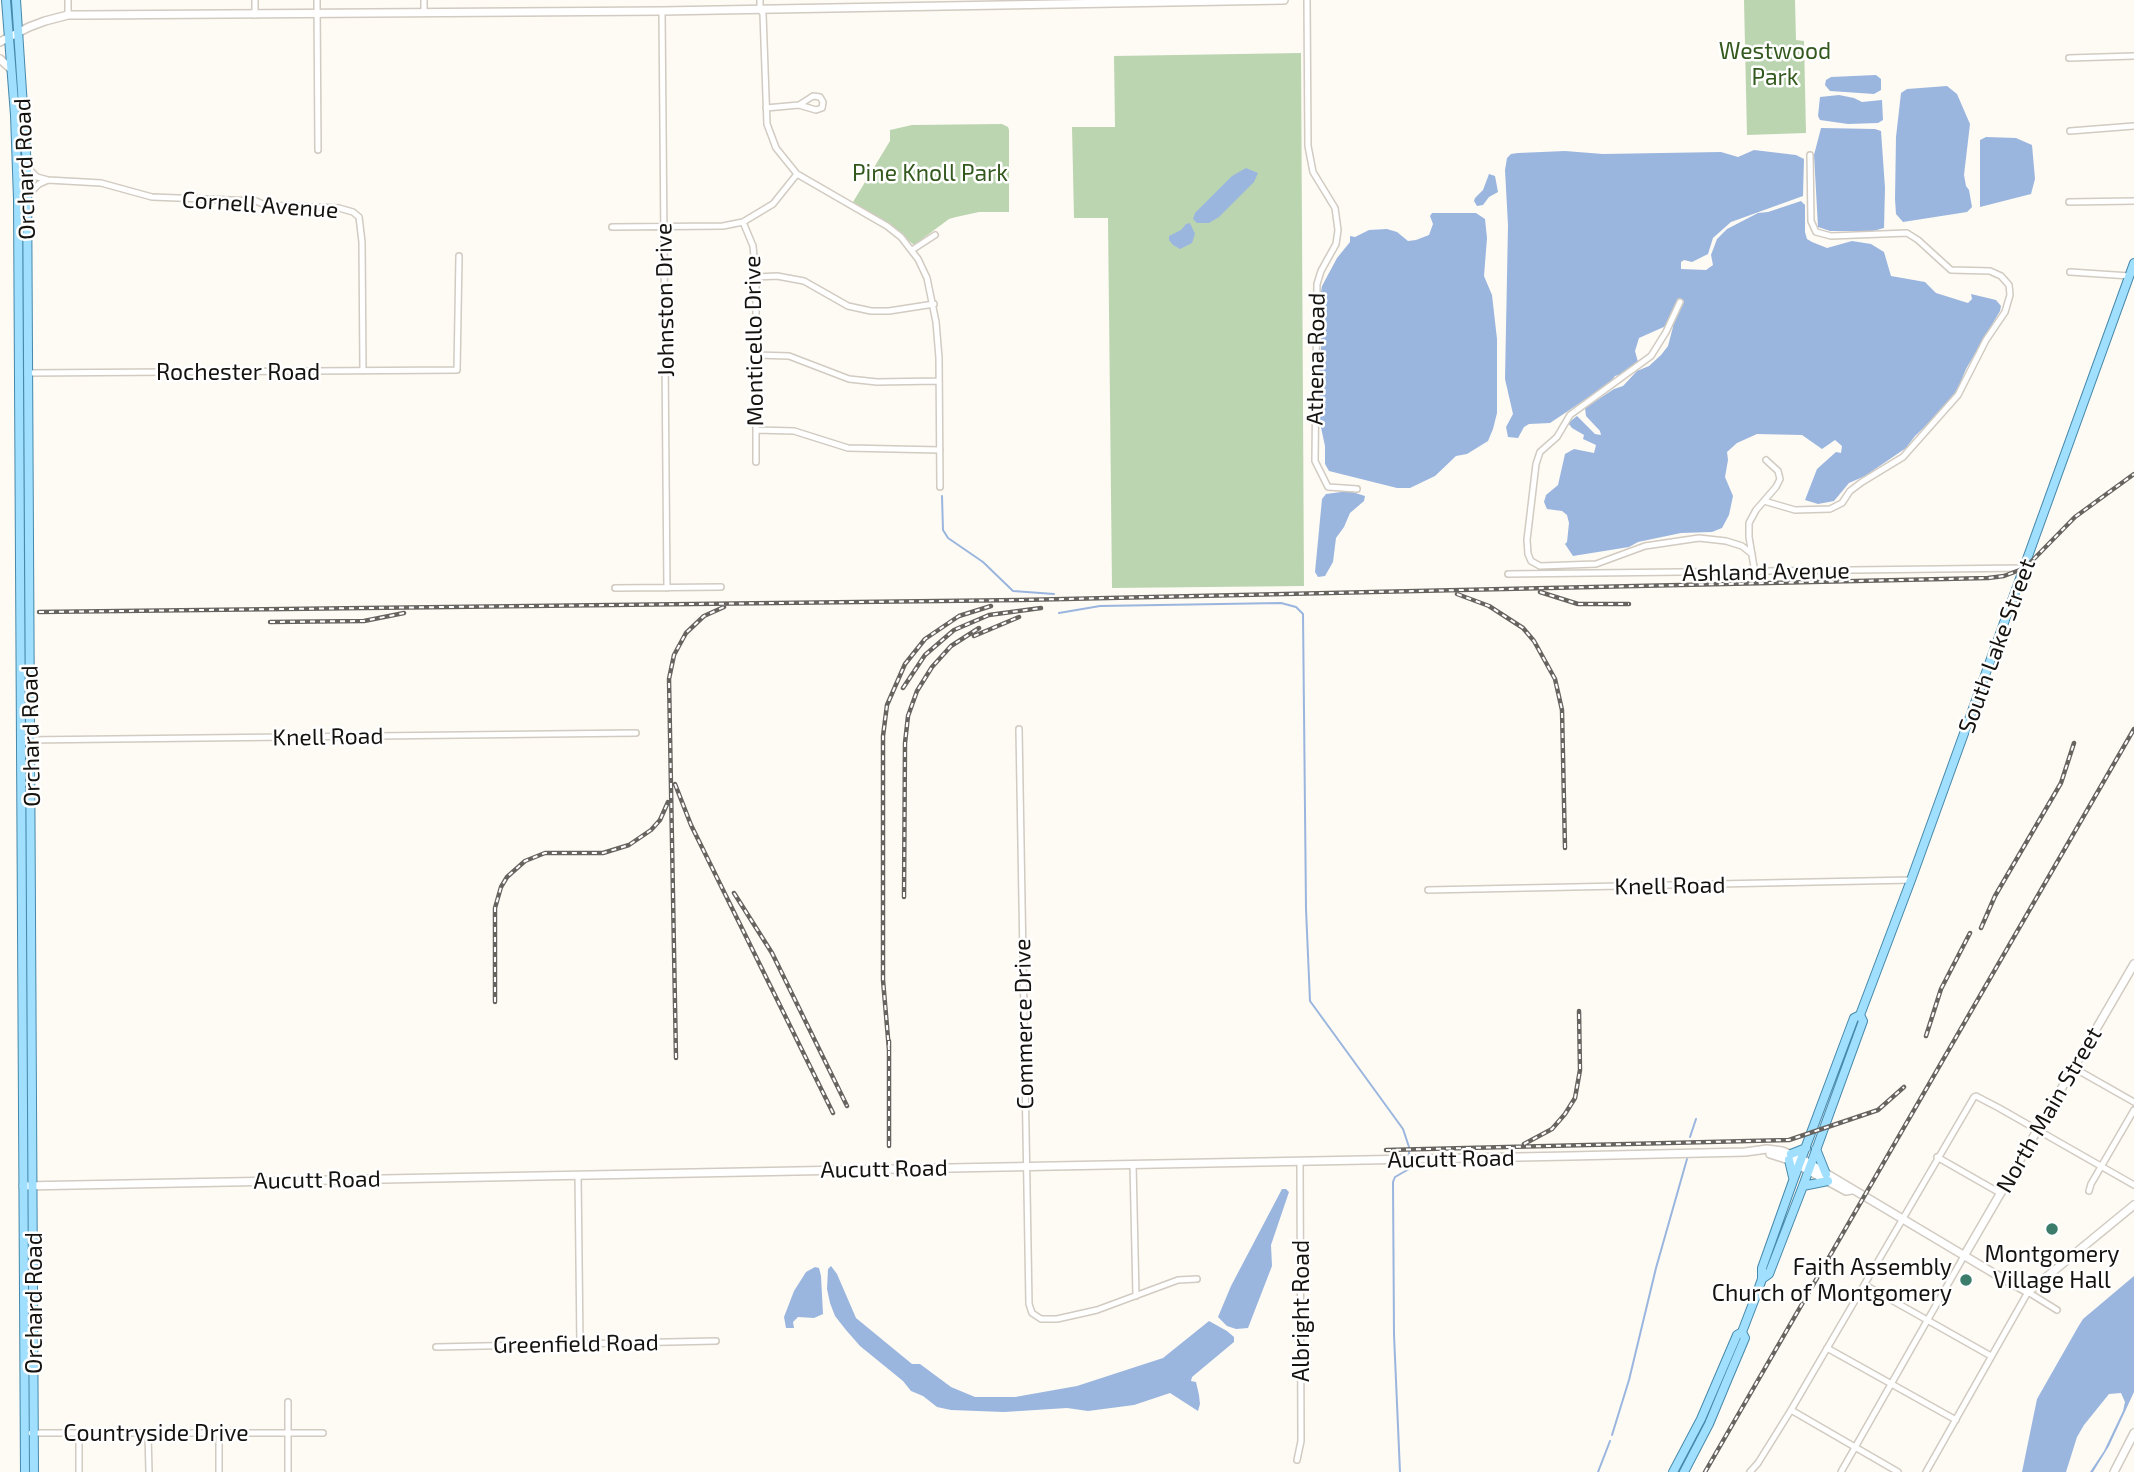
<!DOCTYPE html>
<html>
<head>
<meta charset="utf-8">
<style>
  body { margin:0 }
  canvas { display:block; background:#fefaf4 }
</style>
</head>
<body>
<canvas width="2134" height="1472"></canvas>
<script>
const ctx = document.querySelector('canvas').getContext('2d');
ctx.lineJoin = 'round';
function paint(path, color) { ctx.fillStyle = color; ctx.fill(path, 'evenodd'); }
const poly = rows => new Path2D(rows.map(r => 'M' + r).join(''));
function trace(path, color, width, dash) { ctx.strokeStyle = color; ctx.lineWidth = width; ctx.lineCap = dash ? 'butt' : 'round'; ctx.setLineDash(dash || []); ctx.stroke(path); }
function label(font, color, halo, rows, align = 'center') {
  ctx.font = font + ' "Exo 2",sans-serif'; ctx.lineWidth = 5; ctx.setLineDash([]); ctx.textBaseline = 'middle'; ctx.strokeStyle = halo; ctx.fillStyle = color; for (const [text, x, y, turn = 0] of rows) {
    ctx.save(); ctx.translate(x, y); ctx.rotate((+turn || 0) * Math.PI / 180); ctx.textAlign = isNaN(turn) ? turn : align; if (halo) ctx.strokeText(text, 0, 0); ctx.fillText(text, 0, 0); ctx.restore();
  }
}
const green = poly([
  [1744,0,1795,0,1796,40,1804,41,1806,133,1747,135],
  [1301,53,1304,586,1112,588,1108,218,1074,218,1072,127,1115,127,1114,56],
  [1002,124,1008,127,1009,130,1009,212,979,212,956,217,949,219,914,245,891,226,853,202,890,141,890,130,912,125]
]);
const water = poly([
  [1876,75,1881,79,1881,90,1874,94,1830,91,1825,85,1826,80,1831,77],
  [1947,86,1957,94,1970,124,1964,175,1966,186,1969,190,1972,207,1967,212,1903,222,1896,214,1895,199,1896,137,1901,93,1907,89],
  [1839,95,1854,98,1862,102,1882,100,1883,120,1878,123,1848,124,1820,120,1818,116,1820,97],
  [1821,128,1875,129,1881,131,1885,188,1884,228,1873,231,1830,231,1818,227,1814,155],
  [1986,137,2016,138,2032,145,2035,179,2031,194,1980,207,1980,140],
  [1754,150,1796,155,1804,159,1803,196,1731,222,1713,238,1708,254,1692,262,1684,260,1681,262,1681,269,1706,270,1713,265,1711,255,1717,239,1727,229,1758,213,1768,212,1801,201,1805,205,1805,232,1807,239,1812,242,1827,248,1852,241,1871,244,1884,252,1891,276,1925,282,1936,293,1968,303,1972,299,1971,294,1996,300,2001,306,2000,311,1966,369,1957,391,1944,408,1915,436,1906,448,1865,476,1849,483,1834,501,1818,504,1805,500,1817,469,1836,452,1841,453,1842,446,1835,440,1822,449,1802,435,1757,434,1737,443,1727,452,1728,460,1725,477,1733,496,1729,515,1722,528,1712,532,1681,533,1638,542,1629,547,1573,556,1565,544,1567,542,1569,523,1567,515,1562,511,1547,509,1544,502,1546,495,1558,485,1565,454,1574,449,1594,453,1596,445,1583,439,1584,435,1572,428,1568,423,1577,416,1595,434,1601,435,1600,431,1586,416,1585,408,1614,389,1623,386,1637,371,1649,366,1661,355,1668,346,1673,327,1666,326,1639,338,1635,351,1638,362,1625,373,1615,376,1610,383,1550,423,1529,424,1524,427,1518,438,1508,437,1506,427,1513,414,1505,379,1508,225,1505,170,1507,158,1511,154,1518,153,1565,151,1603,154,1721,152,1738,157],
  [1246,168,1258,173,1254,182,1219,217,1209,223,1197,223,1193,219,1195,213,1232,176],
  [1489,174,1495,176,1498,192,1489,197,1483,205,1477,206,1474,201,1475,198,1483,190],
  [1432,213,1476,213,1485,219,1487,238,1484,276,1492,295,1497,339,1497,413,1493,429,1488,441,1467,454,1456,456,1435,476,1410,488,1397,488,1329,471,1325,464,1325,446,1317,409,1321,350,1320,298,1322,286,1337,258,1350,242,1350,236,1355,237,1369,230,1387,229,1397,232,1408,241,1416,240,1429,235,1433,224,1430,216],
  [1190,223,1195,234,1192,243,1180,249,1173,245,1169,240,1169,236,1181,230,1186,224],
  [1349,491,1365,496,1364,501,1350,513,1344,527,1336,538,1333,562,1325,576,1318,577,1315,572,1322,499,1326,494],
  [1282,1189,1286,1189,1289,1192,1271,1245,1272,1266,1248,1328,1236,1329,1227,1326,1218,1317,1231,1286],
  [831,1266,837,1274,856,1318,912,1364,920,1364,951,1387,975,1397,1015,1397,1077,1386,1163,1358,1209,1321,1227,1331,1234,1337,1234,1342,1192,1377,1191,1381,1196,1382,1199,1395,1200,1404,1198,1411,1170,1393,1134,1405,1088,1411,1067,1408,1004,1412,951,1410,937,1407,923,1396,911,1391,903,1381,860,1346,846,1330,835,1316,830,1303,827,1289,828,1269],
  [815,1267,819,1268,821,1276,823,1314,814,1318,798,1317,793,1322,794,1328,786,1328,784,1317,794,1291,806,1272],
  [2134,1276,2134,1392,2109,1446,2093,1472,2090,1472,2104,1451,2123,1411,2125,1402,2121,1393,2109,1394,2084,1425,2077,1437,2066,1472,2022,1472,2037,1399,2078,1327,2083,1319]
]);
const stream = poly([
  [942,496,943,530,948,538,983,562,1013,591,1054,594],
  [1059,613,1100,606,1281,603,1296,607,1303,614,1306,909,1310,1001,1403,1129,1409,1147],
  [1690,1137,1696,1119],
  [1409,1152,1409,1155],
  [1612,1435,1629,1380,1656,1268,1687,1159],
  [1400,1472,1394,1335,1393,1182,1395,1177,1409,1169],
  [1598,1472,1610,1441]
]);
const street = poly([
  [68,0,68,15],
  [317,0,318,150],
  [424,0,424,13],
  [760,0,760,9,763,14,767,124,776,148,797,174,887,226,901,237,918,259,927,278,936,322,939,358,940,487],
  [1307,0,1308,146,1313,172,1335,208,1338,230,1336,244,1321,271,1317,284,1315,461,1328,487,1357,489],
  [662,11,667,588],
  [255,15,255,0],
  [2069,58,2134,56],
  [766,108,799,105,816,110,822,108,823,102,820,97,813,96,799,105],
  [2070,131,2134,126],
  [27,167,37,177,48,180,101,183,152,197,256,201,265,205,339,208,353,212,359,217,362,242,363,371],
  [27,196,39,184,48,180],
  [2069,202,2134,201],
  [743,222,753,246,756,277,756,462],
  [612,227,723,226,743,222,773,204,797,174],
  [912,250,935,235],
  [2070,272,2130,276],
  [756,277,777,276,804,281,848,306,871,311,889,311,934,304],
  [1680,302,1666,332,1651,356,1570,415,1557,437,1540,452,1536,464,1527,540,1528,554,1531,561,1540,566,1596,564,1645,546,1699,538,1726,541,1742,546,1752,554],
  [756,355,789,356,849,379,877,382,939,381],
  [27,373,457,370,459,256],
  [756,430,794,431,848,448,940,450],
  [1764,501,1795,510,1830,509,1842,503,1850,491,1862,482,1903,457,1958,395,1986,340,2005,312,2010,295,2009,285,2001,276,1990,271,1951,270,1918,240,1907,233,1831,236,1816,232,1811,221,1810,155],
  [1755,573,1749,537,1749,523,1756,510,1776,487,1780,479,1778,471,1766,460],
  [1508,574,2025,568],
  [615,588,721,587],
  [1019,729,1029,1304,1032,1313,1041,1319,1057,1319,1097,1310,1178,1280,1197,1279],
  [27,740,636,733],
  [1428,890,1911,880],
  [2074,1068,2134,1102],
  [1937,1157,2000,1193],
  [1133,1164,1136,1296],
  [578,1175,580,1344],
  [2089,1191,2091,1184,2134,1110],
  [1865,1285,1991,1356],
  [436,1347,716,1341],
  [1827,1348,1956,1420],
  [288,1402,288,1472],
  [1791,1410,1898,1472],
  [31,1433,323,1433],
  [79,1433,79,1472],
  [148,1433,149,1472],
  [219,1433,219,1472],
  [1297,1460,1301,1441,1300,1162],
  [1750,1472,1758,1463,1791,1410,1974,1097,1976,1096,1999,1108,2134,1185],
  [1841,1472,1964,1256],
  [1926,1472,2028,1292,2057,1310]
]);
const secondary = poly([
  [0,42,29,27,45,21,68,15,83,15,662,11,1284,0],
  [0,59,11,69],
  [1770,1154,1789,1160,1846,1191,1851,1190],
  [23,1186,1570,1156,1745,1152,1767,1149,1782,1151,1802,1159,1995,1274,2028,1292,2134,1205],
  [1964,1256,2134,964],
  [2114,1472,2134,1433]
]);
const primary = poly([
  [6,0,15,115,18,199,25,1472],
  [16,0,27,167,34,1472],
  [1816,1149,1826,1174],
  [1791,1154,1806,1148],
  [1789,1160,1793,1177],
  [1803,1186,1828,1181],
  [1762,1279,1769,1274,1803,1186,1863,1021,1860,1015],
  [1673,1472,1701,1419,1737,1335,1742,1332,1757,1293,1762,1279,1762,1268,1793,1181,1845,1042,1854,1018,1860,1015,1911,880,2134,263],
  [1684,1472,1709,1424,1726,1383,1745,1338,1742,1332]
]);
const rail = poly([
  [1540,592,1578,604,1629,604],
  [1457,594,1489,606,1523,628,1534,641,1555,679,1562,710,1565,848],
  [39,612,1021,600,1988,578,2004,576,2025,568,2075,517,2134,474],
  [270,622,364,621,404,613],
  [974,636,1019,617],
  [903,688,925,655,954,630,989,615,1041,608],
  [675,784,691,825,833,1113],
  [734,893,772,953,847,1106],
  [904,897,905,743,908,716,917,691,932,667,951,646,979,628],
  [1981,928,1995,896,2061,783,2074,743],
  [495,1002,495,908,501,887,507,877,525,861,545,853,603,853,629,845,651,830,660,820,668,802],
  [1926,1036,1941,989,1970,933],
  [889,1050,883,980,883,736,887,705,905,664,925,639,959,616,991,606],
  [676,1058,669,679,674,655,686,633,704,616,724,607],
  [1524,1144,1552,1129,1565,1114,1575,1098,1580,1070,1579,1011],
  [889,1146,889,1041],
  [1386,1150,1789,1140,1878,1110,1904,1087],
  [1705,1472,2134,729]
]);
const markers = [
  [2052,1229,7,"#3b7c6b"],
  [1966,1280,7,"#3b7c6b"]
];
const parkNames = [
  ["Westwood",1775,51],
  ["Park",1775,77],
  ["Pine Knoll Park",930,173]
];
const streetNames = [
  ["Orchard Road",25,169,-92],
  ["Cornell Avenue",260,205,4],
  ["Johnston Drive",665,300,-91],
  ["Monticello Drive",754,341,-91],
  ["Athena Road",1316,359,-89],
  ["Rochester Road",238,372],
  ["Ashland Avenue",1766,572,-1],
  ["South Lake Street",1997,646,-70],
  ["Orchard Road",31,736,-91],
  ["Knell Road",328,737,-1],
  ["Knell Road",1670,886,-1],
  ["Commerce Drive",1024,1024,-91],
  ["North Main Street",2049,1110,-60],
  ["Aucutt Road",1451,1159,-1],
  ["Aucutt Road",884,1169,-1],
  ["Aucutt Road",317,1180,-1],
  ["Orchard Road",34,1303,-90],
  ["Albright Road",1301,1311,-90],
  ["Greenfield Road",576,1344,-1],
  ["Countryside Drive",156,1433]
];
const poiNames = [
  ["Montgomery",2052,1254],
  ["Village Hall",2052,1280],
  ["Faith Assembly",1952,1267,"right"],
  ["Church of Montgomery",1952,1293,"right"]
];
paint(green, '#bcd5b1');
paint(water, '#9ab6df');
trace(stream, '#9ab6df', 2);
trace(street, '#d1cbc1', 8);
trace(secondary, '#d1cbc1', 10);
trace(primary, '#4689ab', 10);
trace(street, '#fff', 5);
trace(secondary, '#fff', 7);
trace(primary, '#a0dffe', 8);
trace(rail, '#676460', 4.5);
trace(rail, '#fff', 2, [5]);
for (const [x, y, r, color] of markers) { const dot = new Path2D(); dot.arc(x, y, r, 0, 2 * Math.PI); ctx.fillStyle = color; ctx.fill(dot); trace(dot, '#fff', 2.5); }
label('23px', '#34591e', '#fff', parkNames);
label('23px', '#151310', '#fff', streetNames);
label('23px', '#151310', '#fff', poiNames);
</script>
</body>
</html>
